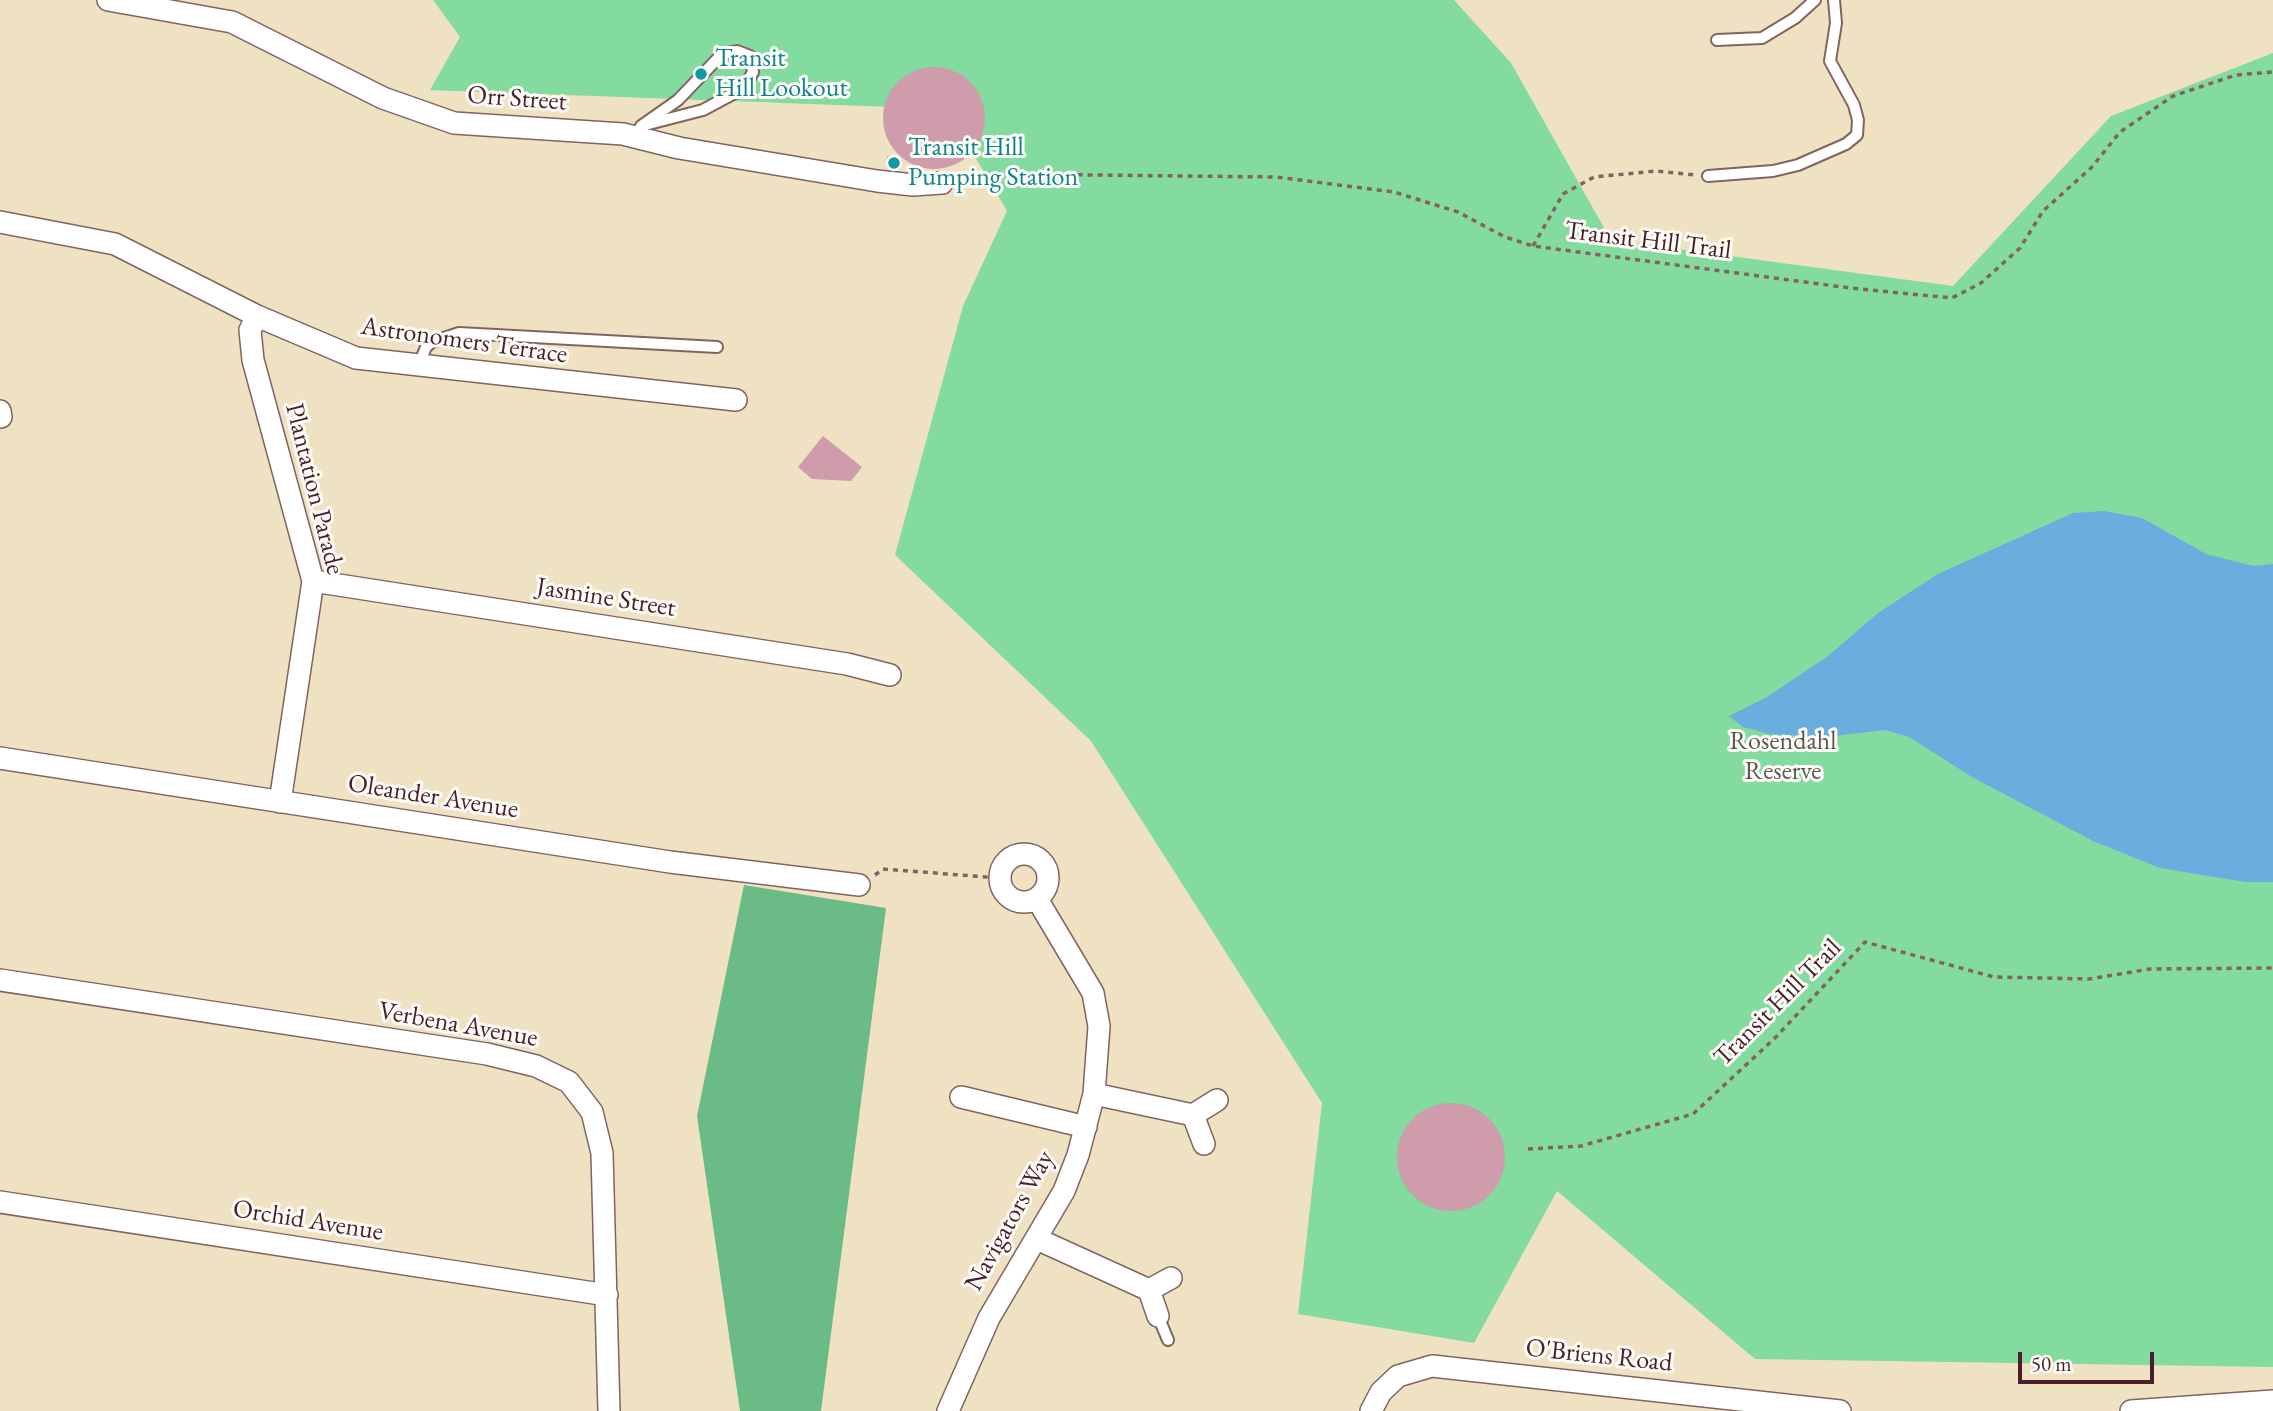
<!DOCTYPE html>
<html>
<head>
<meta charset="utf-8">
<style>
  body { margin:0 }
  #map { position:relative; width:2273px; height:1411px; overflow:hidden; background:#eee2c2; font-family:"EB Garamond",serif }
  canvas { display:block }
  .scale { position:absolute; left:2018px; top:1352px; width:136px; height:32px; box-sizing:border-box; border:4px solid #4a1f2b; border-top:0; padding-left:9px; font-size:21px; line-height:24px; white-space:nowrap; color:#4a1f2b; -webkit-text-stroke:5px #fdfcf7; paint-order:stroke }
</style>
</head>
<body>
<div id="map">
<canvas width="2273" height="1411"></canvas>
<div class="scale">50 m</div>
</div>
<script>
const ctx = document.querySelector('canvas').getContext('2d');
ctx.lineJoin = 'round';
function paint(path, color) { ctx.fillStyle = color; ctx.fill(path, 'evenodd'); }
const poly = rows => new Path2D(rows.map(r => 'M' + r).join(''));
function trace(path, color, width, dash) { ctx.strokeStyle = color; ctx.lineWidth = width; ctx.lineCap = dash ? 'butt' : 'round'; ctx.setLineDash(dash || []); ctx.stroke(path); }
function label(font, color, halo, rows, align = 'center') {
  ctx.font = font + ' "EB Garamond",serif'; ctx.lineWidth = 6; ctx.setLineDash([]); ctx.textBaseline = 'middle'; ctx.strokeStyle = halo; ctx.fillStyle = color; for (const [text, x, y, turn = 0] of rows) {
    ctx.save(); ctx.translate(x, y); ctx.rotate((+turn || 0) * Math.PI / 180); ctx.textAlign = isNaN(turn) ? turn : align; if (halo) ctx.strokeText(text, 0, 0); ctx.fillText(text, 0, 0); ctx.restore();
  }
}
const green = poly([
  [433,0,1454,0,1511,63,1611,240,1953,286,2111,116,2273,53,2273,1367,1755,1359,1557,1191,1474,1343,1298,1314,1322,1103,1091,741,895,555,963,306,1007,211,947,109,430,90,460,37]
]);
const forest = poly([
  [744,885,886,908,821,1411,740,1411,697,1116]
]);
const water = poly([
  [2104,511,2142,518,2206,554,2253,566,2273,564,2273,882,2245,882,2160,868,2093,841,1972,777,1909,737,1885,730,1826,737,1769,734,1743,727,1729,716,1767,697,1828,656,1878,613,1938,574,2073,513]
]);
const building = poly([
  '883 118a51 51 0 1 1 102 0a51 51 0 1 1-102 0Z',
  [887,156,902,159,900,169,886,167],
  [823,436,862,467,851,481,812,479,798,467],
  '1397 1157a54 54 0 1 1 108 0a54 54 0 1 1-108 0Z'
]);
const path = poly([
  [958,180,1006,174,1276,177,1394,192,1458,212,1505,237,1533,246,1850,288,1952,298,1981,283,2020,248,2043,211,2092,167,2120,132,2173,96,2236,75,2273,72],
  [1533,246,1563,194,1594,177,1656,171,1696,175],
  [875,875,883,869,999,878],
  [1528,1149,1581,1146,1693,1114,1774,1039,1865,942,1994,977,2089,979,2150,969,2273,968]
]);
const lane = poly([
  [1717,40,1762,38,1795,18,1815,0],
  [636,137,641,126,703,110,744,88,753,72,750,56,737,51,722,54,678,100,641,126],
  [1708,176,1773,171,1798,165,1846,144,1857,135,1858,120,1854,105,1830,61,1836,23,1834,0],
  [418,367,426,347,432,342,459,333,717,347],
  [1158,1316,1168,1340]
]);
const street = poly([
  [108,0,232,22,383,98,454,123,623,134,679,148,877,181,913,185,942,183],
  [0,222,115,244,257,316,356,358,736,400],
  [257,316,250,330,253,360,313,581,280,802],
  [0,411,1,417],
  [313,581,847,664,890,675],
  [0,758,670,862,859,885],
  '1000 878a24 24 0 1 1 48 0a24 24 0 1 1-48 0Z',
  [0,980,487,1054,536,1066,569,1082,592,1112,602,1153,609,1411],
  [1094,1094,1193,1115],
  [961,1097,1086,1127],
  [1204,1144,1193,1115,1217,1100],
  [0,1202,607,1295],
  [1037,1239,1149,1290],
  [1158,1316,1149,1290,1171,1278],
  [948,1411,989,1318,1064,1191,1078,1155,1094,1094,1099,1026,1093,993,1037,899],
  [1371,1411,1381,1392,1398,1376,1432,1366,1840,1411],
  [2131,1411,2273,1401]
]);
const markers = [
  [701,74,7,"#0f9aa8"],
  [894,163,7,"#0f9aa8"]
];
const cultureNames = [
  ["Transit",715,59],
  ["Hill Lookout",715,89],
  ["Transit Hill",908,148],
  ["Pumping Station",908,178]
];
const streetNames = [
  ["Orr Street",517,99,4],
  ["Transit Hill Trail",1648,241,7],
  ["Astronomers Terrace",464,341,8],
  ["Plantation Parade",314,489,76],
  ["Jasmine Street",606,598,9],
  ["Oleander Avenue",433,797,9],
  ["Transit Hill Trail",1778,1003,-45],
  ["Verbena Avenue",458,1025,10],
  ["Orchid Avenue",308,1221,9],
  ["Navigators Way",1010,1221,-61],
  ["O'Briens Road",1599,1356,6]
];
const parkNames = [
  ["Rosendahl",1783,742],
  ["Reserve",1783,772]
];
paint(green, '#83db9f');
paint(forest, '#6abb86');
paint(water, '#6aaddf');
paint(building, '#ce9cab');
trace(lane, '#836360', 14);
trace(street, '#836360', 24);
trace(path, '#836360', 3.5, [5, 5]);
trace(lane, '#fff', 10);
trace(street, '#fff', 21);
for (const [x, y, r, color] of markers) { const dot = new Path2D(); dot.arc(x, y, r, 0, 2 * Math.PI); ctx.fillStyle = color; ctx.fill(dot); trace(dot, '#fdfcf7', 2.5); }
label('26px', '#0d838f', '#fdfcf7', cultureNames, 'left');
label('26px', '#4a1f2b', '#fdfcf7', streetNames);
label('26px', '#5b574e', '#fdfcf7', parkNames);
</script>
</body>
</html>
